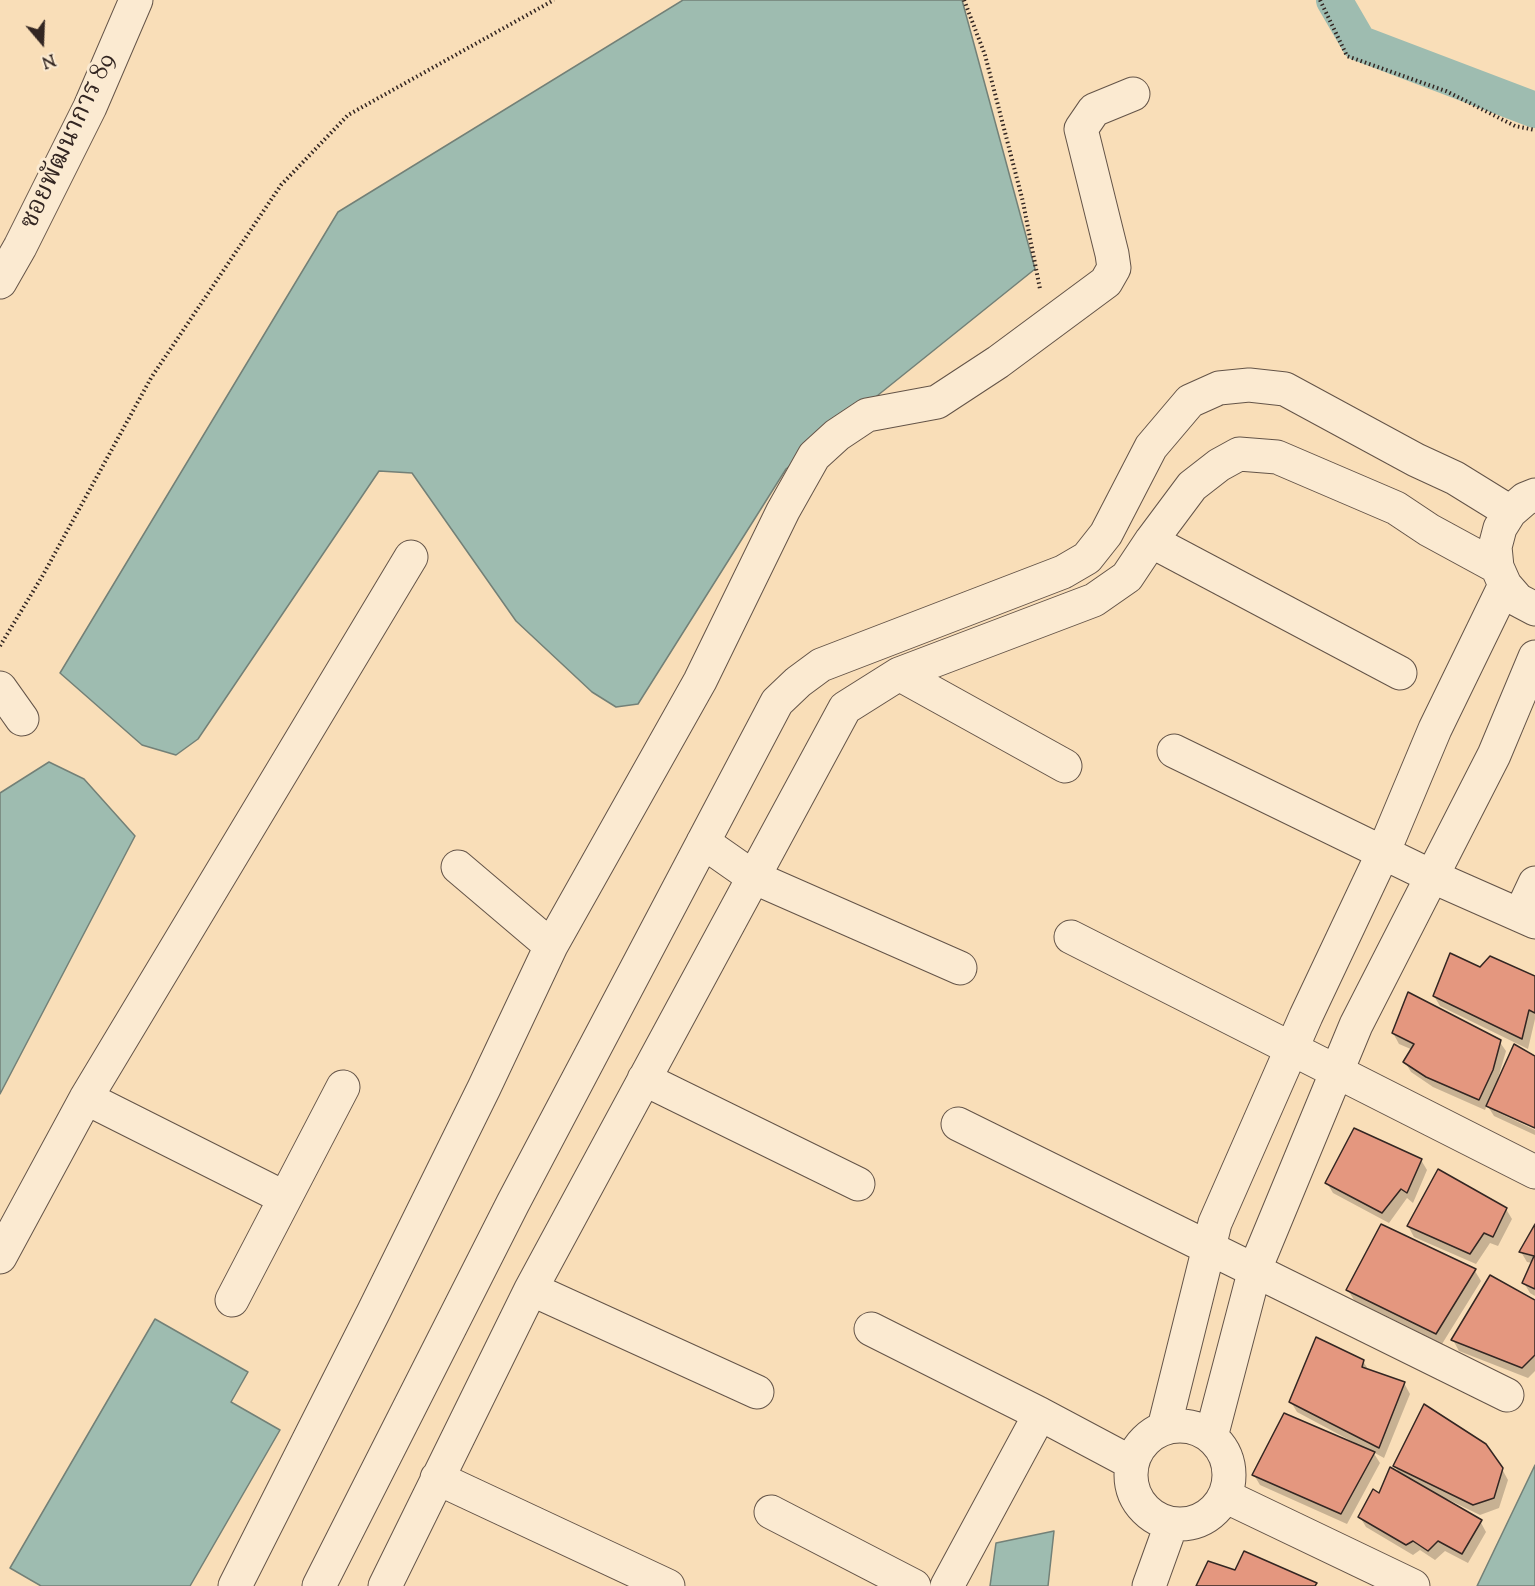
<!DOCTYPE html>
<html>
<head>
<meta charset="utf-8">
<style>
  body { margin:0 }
  #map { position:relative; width:1535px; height:1586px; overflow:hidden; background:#f9deb8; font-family:"Sorts Mill Goudy",serif }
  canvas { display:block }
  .north { position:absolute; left:12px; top:12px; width:60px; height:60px; -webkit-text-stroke:4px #fbead1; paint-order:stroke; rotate:161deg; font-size:16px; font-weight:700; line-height:24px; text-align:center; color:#332622 }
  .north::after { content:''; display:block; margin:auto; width:21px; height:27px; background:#332622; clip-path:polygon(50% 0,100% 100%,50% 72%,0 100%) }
</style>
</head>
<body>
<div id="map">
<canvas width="1535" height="1586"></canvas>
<div class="north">N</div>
</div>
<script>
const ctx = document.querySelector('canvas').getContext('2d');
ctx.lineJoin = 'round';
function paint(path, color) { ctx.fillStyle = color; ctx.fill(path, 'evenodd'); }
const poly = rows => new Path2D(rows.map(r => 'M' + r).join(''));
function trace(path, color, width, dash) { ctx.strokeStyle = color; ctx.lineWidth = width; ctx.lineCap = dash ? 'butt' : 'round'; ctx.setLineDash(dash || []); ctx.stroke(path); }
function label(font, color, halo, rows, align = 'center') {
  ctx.font = font + ' "Sorts Mill Goudy","Noto Serif Thai",serif'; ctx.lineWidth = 6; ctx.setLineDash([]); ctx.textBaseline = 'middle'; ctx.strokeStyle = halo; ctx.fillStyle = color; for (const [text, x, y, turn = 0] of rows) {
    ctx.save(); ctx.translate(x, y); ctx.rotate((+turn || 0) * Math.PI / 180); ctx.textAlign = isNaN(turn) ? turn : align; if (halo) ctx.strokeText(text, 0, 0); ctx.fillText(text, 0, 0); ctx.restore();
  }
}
const water = poly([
  [683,0,962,0,1035,269,786,469,638,704,616,707,592,692,516,621,412,473,379,471,198,739,176,755,142,745,60,673,338,212,683,0],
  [49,762,84,779,135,836,0,1094,0,793,49,762],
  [155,1319,248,1372,231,1402,280,1430,190,1586,41,1586,10,1568,155,1319],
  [1535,1465,1535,1586,1477,1586,1535,1465],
  [1054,1531,1048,1586,990,1586,996,1543,1054,1531]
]);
const shadow = poly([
  [1535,977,1535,1019,1528,1049,1440,1006,1434,996],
  [1393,1033,1499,1041,1506,1051,1498,1078,1535,1058,1535,1126,1495,1108,1495,1111,1535,1130,1535,1135,1494,1116,1487,1105,1485,1110,1433,1087,1411,1072,1405,1062,1413,1050,1399,1044],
  [1421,1160,1427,1170,1413,1203,1407,1198,1389,1223,1333,1193,1327,1183],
  [1506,1209,1512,1219,1498,1246,1490,1243,1476,1264,1414,1237,1408,1226],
  [1535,1226,1535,1296,1530,1293,1524,1283,1532,1263,1527,1262,1521,1252],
  [1475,1271,1481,1281,1442,1344,1354,1300,1348,1290],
  [1535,1302,1535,1371,1528,1378,1459,1351,1453,1340],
  [1363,1361,1369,1371,1404,1383,1410,1394,1384,1458,1373,1452,1380,1463,1347,1524,1260,1485,1254,1475,1354,1445,1355,1443,1297,1412,1291,1402],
  [1395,1466,1502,1469,1508,1480,1499,1508,1480,1515,1447,1499,1446,1501,1480,1521,1486,1532,1468,1563,1445,1551,1435,1560,1420,1550,1413,1555,1366,1527,1360,1517,1400,1475]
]);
const canal = poly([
  [1334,0,1359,43,1535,110]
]);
const building = poly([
  [1450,953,1480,967,1490,956,1535,976,1535,1013,1529,1010,1522,1039,1433,996,1450,953],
  [1408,992,1501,1040,1493,1070,1479,1100,1426,1077,1403,1062,1414,1044,1392,1033,1408,992],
  [1514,1044,1535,1056,1535,1128,1486,1106,1514,1044],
  [1354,1128,1422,1159,1407,1193,1401,1189,1382,1213,1325,1183,1354,1128],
  [1438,1169,1507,1208,1493,1237,1484,1233,1470,1254,1407,1226,1438,1169],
  [1381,1224,1476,1269,1436,1334,1346,1290,1381,1224],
  [1535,1224,1535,1289,1522,1283,1534,1256,1519,1252,1535,1224],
  [1490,1275,1535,1300,1535,1355,1522,1368,1451,1340,1490,1275],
  [1316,1337,1364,1360,1362,1367,1405,1382,1379,1448,1289,1402,1316,1337],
  [1424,1404,1486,1444,1503,1468,1494,1498,1473,1505,1393,1466,1424,1404],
  [1284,1413,1375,1452,1341,1514,1252,1475,1284,1413],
  [1390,1467,1482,1520,1462,1554,1438,1541,1428,1551,1413,1541,1406,1545,1358,1517,1373,1489,1379,1493,1390,1467],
  [1244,1551,1317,1583,1315,1586,1196,1586,1208,1561,1235,1570,1244,1551]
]);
const path = poly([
  [964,0,985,55,1023,202,1040,289],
  [1320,0,1347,56,1446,91,1515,126,1535,130],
  [0,646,43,575,151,378,281,185,348,115,554,0]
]);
const minor = poly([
  [0,282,20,247,90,107,136,0],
  [1535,495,1525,499,1510,512,1500,528,1495,547,1497,567,1505,585,1518,600,1535,609],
  [1151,541,1400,673],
  [899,674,1065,766],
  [0,688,22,719],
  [1174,751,1431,876,1535,922],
  [703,842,753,877,960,968],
  [458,867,551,946],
  [1520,915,1535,883],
  [1071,937,1535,1172],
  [644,1079,858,1184],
  [86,1098,285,1198],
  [958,1124,1507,1395],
  [0,1257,86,1098,411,557],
  [531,1289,757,1392],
  [232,1300,343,1087],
  [871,1329,1040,1414,1132,1463],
  '1131 1475a49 49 0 1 1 98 0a49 49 0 1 1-98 0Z',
  [1164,1428,1215,1223,1306,1016,1383,853,1435,729,1505,585],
  [1211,1437,1255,1269,1356,1025,1494,755,1535,657],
  [437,1478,668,1586],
  [1225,1496,1413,1586],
  [771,1512,914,1586],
  [235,1586,374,1311,484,1088,551,946,700,681,783,511,814,456,837,435,867,415,937,402,998,362,1106,282,1114,268,1112,254,1081,129,1094,110,1133,94],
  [319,1586,513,1203,777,702,798,682,821,665,1063,572,1087,558,1106,534,1151,447,1190,401,1219,388,1249,385,1285,389,1416,460,1455,478,1510,512],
  [385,1586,531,1289,845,708,899,674,1094,600,1127,577,1151,541,1192,486,1219,465,1239,454,1277,457,1396,508,1429,530,1497,567],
  [947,1586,1040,1414],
  [1149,1586,1171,1525]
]);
const streetNames = [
  ["ซอยพัฒนาการ 89",70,142,-65]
];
paint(water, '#9ebcb0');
trace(water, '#738077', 1.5);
paint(shadow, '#0003');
trace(canal, '#9ebcb0', 36);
paint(building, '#e4977f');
trace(building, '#332622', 1.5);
trace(minor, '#645448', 35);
trace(path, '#332622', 4, [1.5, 3]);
trace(minor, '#fbead1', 33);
label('26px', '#332622', '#fbead1', streetNames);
</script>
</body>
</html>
